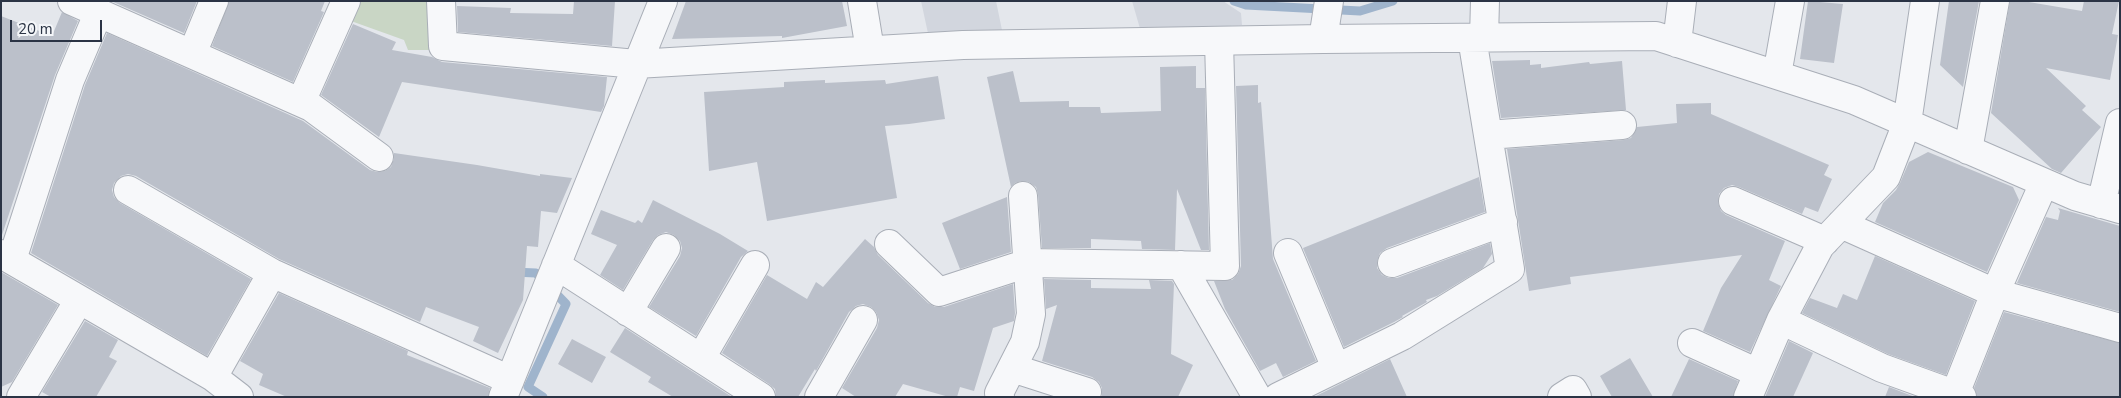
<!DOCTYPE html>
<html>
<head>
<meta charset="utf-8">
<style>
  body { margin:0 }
  #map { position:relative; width:2121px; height:398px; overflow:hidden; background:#e4e7ec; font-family:"Nunito Sans",sans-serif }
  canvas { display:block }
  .frame { position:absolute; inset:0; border:2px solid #2b3445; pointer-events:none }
  .scale { position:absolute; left:10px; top:20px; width:92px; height:22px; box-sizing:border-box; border:2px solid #2b3445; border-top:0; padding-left:6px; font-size:15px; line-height:18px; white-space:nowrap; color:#2b3445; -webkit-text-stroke:4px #f4f6f9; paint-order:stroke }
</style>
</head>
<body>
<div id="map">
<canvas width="2121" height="398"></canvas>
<div class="frame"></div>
<div class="scale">20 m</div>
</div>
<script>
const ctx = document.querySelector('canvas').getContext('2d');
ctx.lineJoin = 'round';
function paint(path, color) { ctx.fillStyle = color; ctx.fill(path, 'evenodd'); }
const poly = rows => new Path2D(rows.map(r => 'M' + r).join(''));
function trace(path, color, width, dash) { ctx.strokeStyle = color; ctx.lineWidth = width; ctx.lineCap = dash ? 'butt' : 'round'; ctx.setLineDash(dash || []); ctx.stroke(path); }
const built = poly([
  [921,1,996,1,1003,35,929,38],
  [1132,1,1223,1,1241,13,1242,25,1141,32]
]);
const green = poly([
  [360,1,429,1,431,50,408,50,404,40,351,21]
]);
const stream = poly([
  [1234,1,1246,5,1360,11,1393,1],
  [513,272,536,273,566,304,528,387,543,397]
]);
const building = poly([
  [111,1,197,1,184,33],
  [229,1,325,1,321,11,324,12,293,82,212,46],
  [574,1,615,1,612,46,458,32,457,6,511,8,510,13,573,14],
  [686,1,842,1,847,26,782,38,782,36,672,39],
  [1808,1,1843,4,1834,63,1800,59],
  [1949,1,1979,1,1963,87,1940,65],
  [2010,1,2023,1,2082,11,2084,1,2119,1,2112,34,2118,35,2110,80,2046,68,2086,106,2082,110,2101,127,2061,173,2052,169,1991,113],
  [62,12,78,21,55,75,1,238,1,16,52,36],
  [353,24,396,42,392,50,432,57,442,62,607,77,604,106,601,112,402,82,379,137,321,95],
  [107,33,303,121,370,170,377,172,385,171,391,167,394,159,394,153,477,165,540,176,540,174,572,178,557,213,541,211,538,247,527,246,523,300,498,353,473,341,479,327,426,307,420,322,279,259,136,176,128,174,121,176,114,183,112,190,114,197,120,203,251,279,207,356,31,253,85,85],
  [1530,60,1530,65,1541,64,1541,68,1589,62,1590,64,1622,61,1626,110,1501,118,1492,61],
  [1196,66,1196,88,1205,88,1209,250,1201,250,1177,189,1175,250,1142,249,1141,241,1091,239,1091,248,1042,248,1038,194,1036,187,1029,182,1021,181,1015,183,1011,187,987,77,1013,71,1020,102,1069,101,1069,107,1100,107,1101,113,1161,111,1160,67],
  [938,76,945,119,909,124,885,126,897,198,767,221,757,162,709,171,704,92,784,87,784,82,825,80,825,83,885,80,886,84],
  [1258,85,1258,103,1261,102,1273,259,1316,361,1283,377,1276,363,1260,371,1225,309,1214,281,1232,280,1238,274,1241,266,1236,86],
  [1711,103,1711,114,1829,165,1824,175,1832,179,1818,212,1805,207,1802,214,1739,187,1732,185,1724,188,1719,194,1718,203,1721,211,1726,215,1785,241,1769,280,1781,286,1750,352,1703,331,1721,288,1742,255,1570,277,1571,284,1529,291,1507,149,1624,140,1631,138,1637,127,1677,123,1676,104],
  [1928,152,2013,187,2019,200,1987,272,1875,222,1883,203,1896,190,1900,183,1909,162],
  [1479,177,1485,212,1387,248,1380,253,1377,261,1377,268,1382,275,1389,278,1397,278,1490,243,1492,254,1483,268,1437,296,1426,300,1427,302,1402,316,1403,317,1394,322,1344,347,1303,248],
  [1007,197,1011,252,960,269,942,223],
  [653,200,720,234,748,251,741,257,696,336,649,307,680,256,682,248,680,241,674,235,666,232,658,235,653,240,623,290,600,275,617,245,591,234,601,210,635,223,638,220,642,223],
  [2058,208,2120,226,2120,312,2017,283,2046,217,2058,220,2060,211],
  [865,239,874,247,878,255,928,303,935,307,944,307,1013,284,1015,313,1014,321,993,328,974,391,960,387,957,397,949,397,903,384,895,397,856,397,842,388,877,328,879,320,876,312,871,307,863,304,856,306,849,312,816,371,815,369,798,397,776,397,775,389,769,384,722,353,767,275,807,299,816,282,823,287],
  [1875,256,1975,301,1946,375,1888,354,1802,313,1810,298,1837,308,1843,294,1857,300],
  [1,272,58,305,12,382,1,387],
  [1044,279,1091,280,1091,288,1151,289,1149,280,1172,281,1174,284,1171,354,1193,365,1178,397,1102,397,1102,388,1099,382,1092,377,1042,361,1057,305,1046,309],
  [279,293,408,351,407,355,490,388,488,397,287,397,259,385,263,374,240,361],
  [2004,312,2120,343,2120,397,1977,397,1974,388],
  [85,321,118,340,109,357,117,361,96,397,51,397,42,392],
  [625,328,732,397,673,397,648,382,651,377,610,352],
  [572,339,606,357,592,383,558,364],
  [1789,341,1813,353,1793,397,1765,397],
  [1630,358,1653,397,1612,397,1600,376],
  [1390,359,1407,397,1314,397],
  [1689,359,1738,381,1733,397,1671,397],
  [1889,387,1915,397,1885,397]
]);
const minor = poly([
  [72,1,311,107,379,157],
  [441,1,443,46,636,64,963,45,1323,39,1656,36,1854,100,2075,196,2120,209],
  [862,1,870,50],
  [1484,38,1485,1],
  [1323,39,1329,1],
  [1677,43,1682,1],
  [192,54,214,1],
  [1777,75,1790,1],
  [301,102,346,1],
  [1488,135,1622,125],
  [1968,150,1995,1],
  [128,190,272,273,510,380],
  [1733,201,1825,241],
  [2101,204,2120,123],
  [1841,224,1995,293,2120,328],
  [889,244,939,292,1028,263,1225,266,1219,41],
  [1288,253,1336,368],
  [1,254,213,377,239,397],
  [12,260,70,80,98,14],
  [1392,263,1503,222],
  [556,265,761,397],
  [1181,265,1257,397],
  [628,312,666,248],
  [1781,320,1882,368,1962,397],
  [1692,343,1758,373],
  [701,358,755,265],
  [1012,368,1087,392],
  [213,377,272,273],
  [1955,394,1995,293,2044,183],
  [21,397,79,300],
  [503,397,663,1],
  [819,397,863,320],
  [1000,397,999,393,1025,342,1031,314,1023,196],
  [1278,397,1402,336,1510,269,1472,38],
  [1562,397,1573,390,1577,397],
  [1748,397,1781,320,1820,246,1886,177,1907,123,1925,1]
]);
paint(built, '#d2d6de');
paint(green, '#c9d6c5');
trace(stream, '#9fb4cc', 9);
paint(building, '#bbc0ca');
trace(minor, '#a9aeb7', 30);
trace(minor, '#f7f8fa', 28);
</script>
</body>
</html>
